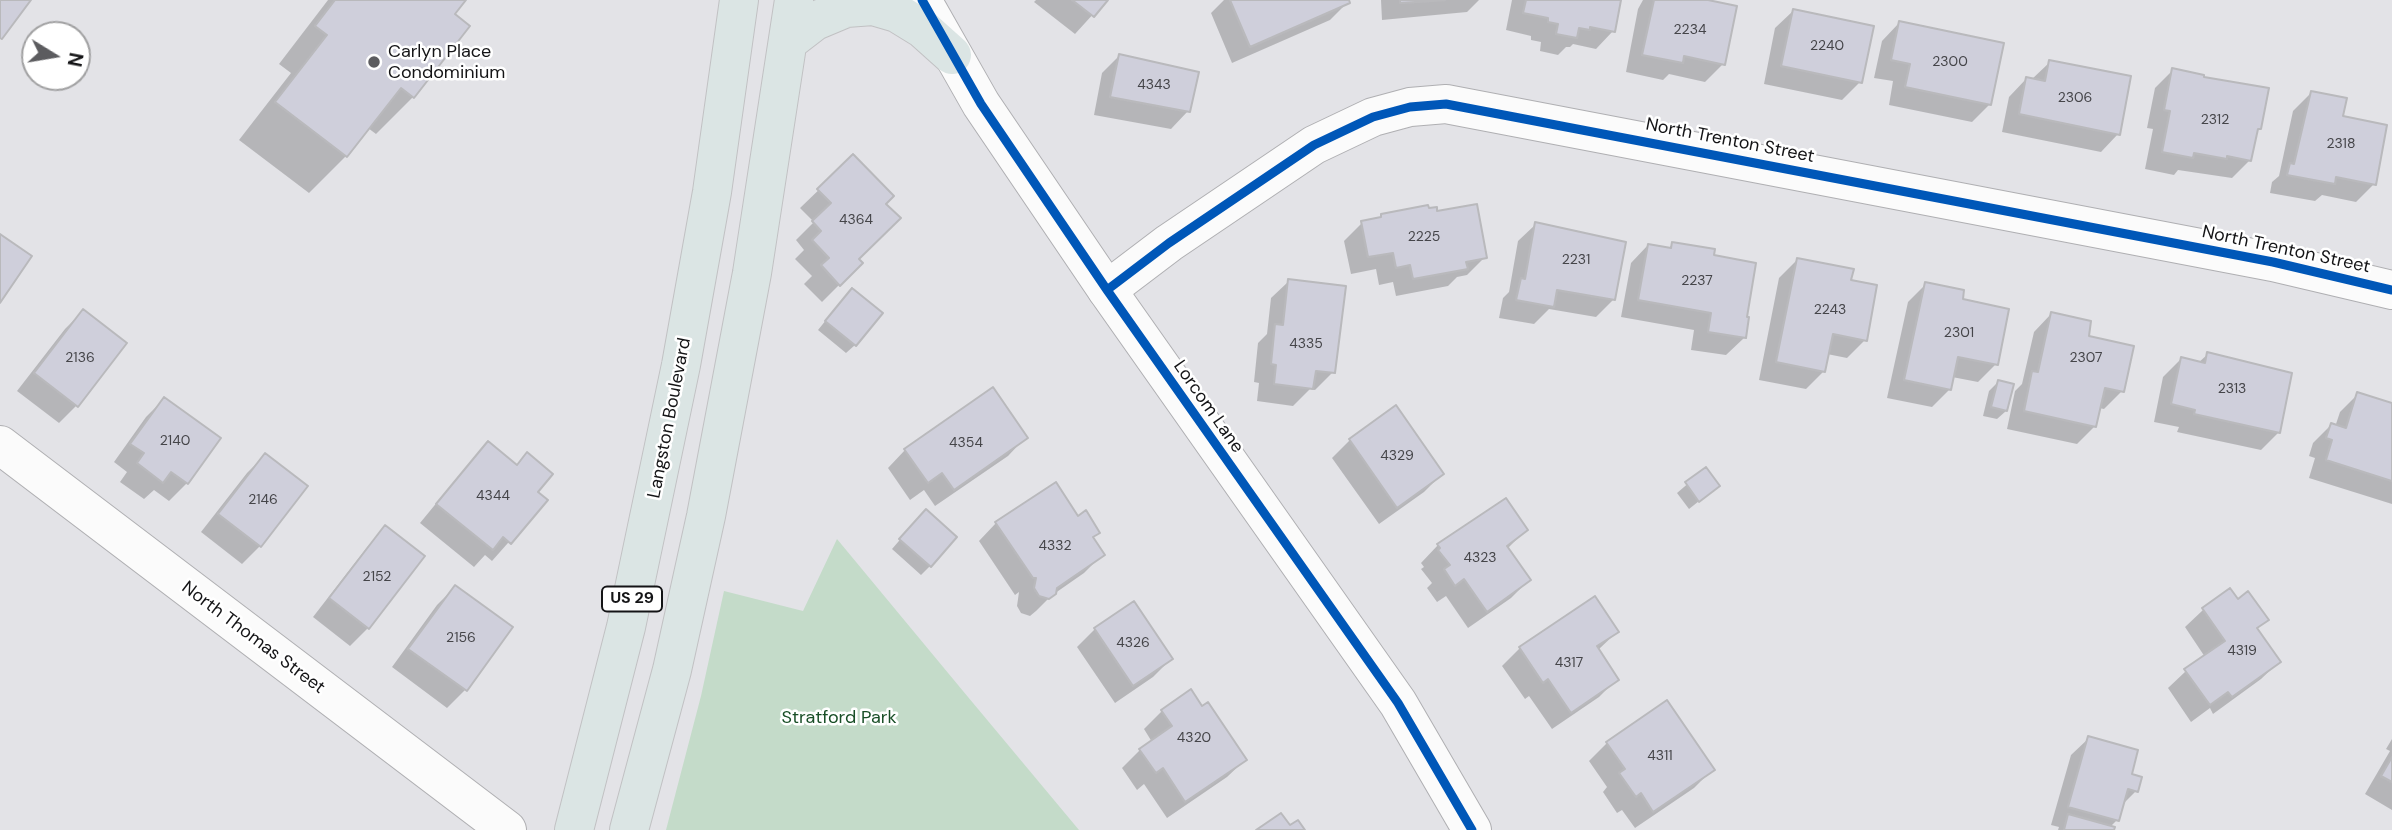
<!DOCTYPE html>
<html>
<head>
<meta charset="utf-8">
<style>
  body { margin:0 }
  #map { position:relative; width:2392px; height:830px; overflow:hidden; background:#e3e3e7; font-family:"DM Sans",sans-serif }
  canvas { display:block }
  .north { position:absolute; left:21px; top:21px; width:70px; height:70px; box-sizing:border-box; background:#fff; border:2px solid #a1a1a2; border-radius:50%; rotate:101deg; font-size:19px; font-weight:700; line-height:28px; text-align:center; color:#141416 }
  .north::after { content:''; display:block; margin:auto; width:24px; height:32px; background:#5c5c5f; clip-path:polygon(50% 0,100% 100%,50% 72%,0 100%) }
</style>
</head>
<body>
<div id="map">
<canvas width="2392" height="830"></canvas>
<div class="north">N</div>
</div>
<script>
const ctx = document.querySelector('canvas').getContext('2d');
ctx.lineJoin = 'round';
function paint(path, color) { ctx.fillStyle = color; ctx.fill(path, 'evenodd'); }
const poly = rows => new Path2D(rows.map(r => 'M' + r).join(''));
function trace(path, color, width, dash) { ctx.strokeStyle = color; ctx.lineWidth = width; ctx.lineCap = dash ? 'butt' : 'round'; ctx.setLineDash(dash || []); ctx.stroke(path); }
function label(font, color, halo, rows, align = 'center') {
  ctx.font = font + ' "DM Sans",sans-serif'; ctx.lineWidth = 5; ctx.setLineDash([]); ctx.textBaseline = 'middle'; ctx.strokeStyle = halo; ctx.fillStyle = color; for (const [text, x, y, turn = 0] of rows) {
    ctx.save(); ctx.translate(x, y); ctx.rotate((+turn || 0) * Math.PI / 180); ctx.textAlign = isNaN(turn) ? turn : align; if (halo) ctx.strokeText(text, 0, 0); ctx.fillText(text, 0, 0); ctx.restore();
  }
}
const green = poly([
  [837,539,963,691,1079,830,666,830,701,696,724,591,803,611]
]);
const shadow = poly([
  [328,0,463,0,452,15,467,26,413,97,376,134,368,128,346,156,309,193,239,140,291,73,279,64],
  [1036,0,1106,0,1075,34,1034,2],
  [1224,0,1347,0,1348,2,1330,20,1232,63,1211,13],
  [1381,0,1479,0,1467,12,1382,20],
  [1512,0,1620,0,1613,31,1596,49,1573,44,1570,47,1566,47,1558,55,1540,51,1541,42,1531,40,1531,36,1506,30],
  [1643,0,1700,0,1723,64,1705,82,1669,74,1663,80,1626,72,1638,9],
  [1793,11,1860,82,1842,100,1764,84,1775,28],
  [1899,23,1990,104,1972,122,1889,105,1893,81,1874,78,1882,41],
  [1119,56,1188,111,1171,129,1094,115,1102,73],
  [2050,62,2118,134,2101,152,2002,132,2009,97,2026,79,2031,80],
  [2173,70,2259,129,2255,133,2250,160,2232,178,2178,170,2174,175,2145,169,2153,129,2147,128,2155,88],
  [2311,93,2341,118,2374,184,2356,202,2322,195,2315,201,2270,193,2272,182,2279,176,2293,111],
  [853,157,884,204,857,259,861,263,822,302,804,284,812,276,795,259,804,250,796,240,814,222,800,208],
  [1428,210,1436,213,1485,257,1467,275,1457,277,1448,286,1396,296,1393,282,1379,285,1376,269,1351,274,1344,241,1362,223,1378,220,1382,216],
  [1536,224,1614,299,1596,317,1549,309,1534,324,1499,318,1503,298,1509,292,1518,241],
  [1673,244,1712,257,1745,318,1744,338,1726,355,1691,350,1694,330,1621,317,1631,263,1648,245,1668,249],
  [1797,260,1849,281,1865,340,1847,358,1827,354,1824,371,1806,389,1759,380,1779,278],
  [1289,281,1333,372,1315,390,1310,389,1293,406,1257,401,1259,383,1254,382,1258,343,1267,334,1271,298],
  [1926,284,1961,301,1996,364,1978,382,1952,377,1950,389,1932,407,1887,398,1908,302],
  [843,299,855,345,846,353,818,330],
  [83,311,77,405,59,423,17,391,65,329],
  [2051,314,2086,337,2122,391,2104,409,2099,408,2095,426,2077,444,2007,429,2015,391,2022,384,2034,332],
  [2208,354,2279,432,2261,450,2177,432,2179,427,2154,422,2163,377,2181,359,2198,363],
  [1998,382,2006,411,1997,419,1983,416,1989,391],
  [2358,394,2392,405,2392,504,2309,478,2315,458,2309,456,2313,443,2331,425,2335,427,2340,412],
  [164,399,218,438,187,483,169,501,154,490,144,499,120,482,127,472,114,462,146,417],
  [1025,438,1008,456,935,506,924,490,910,500,888,468,905,450],
  [1350,440,1442,474,1424,492,1379,524,1332,458],
  [488,443,546,500,492,561,485,555,474,567,420,523,471,461],
  [265,455,260,546,242,564,201,532,247,473],
  [1705,469,1718,486,1689,509,1677,493],
  [1078,518,1098,532,1092,539,1102,555,1084,573,1051,596,1036,611,1030,616,1021,613,1017,606,1019,592,1015,595,979,541,996,523],
  [917,520,930,566,921,575,892,549],
  [386,528,422,557,368,628,350,646,313,617,368,546],
  [1526,530,1507,549,1529,580,1511,598,1468,628,1446,596,1437,602,1427,588,1432,583,1421,569,1424,567,1421,563,1438,545],
  [455,587,510,627,465,690,447,708,392,667,437,605],
  [2230,590,2237,601,2266,620,2256,630,2279,662,2261,679,2213,714,2210,708,2191,722,2168,688,2186,671,2205,657,2185,627,2203,610],
  [1095,629,1171,659,1153,677,1115,703,1077,647],
  [1617,632,1598,650,1617,679,1599,697,1552,729,1529,696,1525,699,1502,666,1520,648],
  [1667,703,1712,770,1694,788,1635,828,1622,810,1617,813,1603,792,1607,787,1589,761,1607,743],
  [1162,711,1245,760,1227,777,1167,818,1144,784,1137,790,1122,768,1140,750,1152,742,1144,729],
  [2089,738,2130,775,2136,791,2121,806,2117,820,2110,827,2112,830,2058,830,2059,827,2051,825,2071,755],
  [2392,739,2392,810,2365,794,2390,751,2386,749]
]);
const building = poly([
  [0,0,31,0,2,39,0,38,0,0],
  [335,0,466,0,455,14,470,26,414,98,401,88,347,157,275,102,327,35,315,26,335,0],
  [1072,0,1108,0,1094,17,1072,0],
  [1230,0,1349,0,1350,3,1250,47,1230,0],
  [1400,0,1445,0,1400,3,1400,0],
  [1526,0,1621,0,1615,32,1590,27,1590,30,1579,28,1577,38,1556,34,1558,24,1548,22,1548,18,1523,13,1526,0],
  [1654,0,1708,0,1737,6,1725,65,1684,56,1683,63,1642,55,1654,0],
  [1793,9,1874,26,1862,83,1781,66,1793,9],
  [1899,21,2004,43,1991,105,1905,87,1910,64,1891,60,1899,21],
  [1119,54,1199,72,1190,112,1110,97,1119,54],
  [2049,60,2131,76,2120,135,2019,114,2026,77,2045,81,2049,60],
  [2172,68,2204,75,2204,77,2269,88,2261,129,2258,129,2251,161,2227,156,2227,159,2194,153,2193,158,2162,152,2170,111,2164,110,2172,68],
  [2311,91,2347,98,2343,116,2387,125,2376,185,2336,177,2335,184,2287,175,2290,163,2294,164,2311,91],
  [853,154,894,196,886,204,901,218,859,259,863,263,840,286,821,265,829,258,812,240,821,231,812,221,831,203,817,189,853,154],
  [1477,204,1487,258,1466,262,1468,269,1413,279,1410,265,1396,268,1393,253,1368,257,1361,221,1381,217,1381,214,1428,205,1429,208,1437,207,1437,211,1477,204],
  [1535,222,1626,242,1615,300,1557,290,1554,307,1516,300,1521,278,1525,279,1535,222],
  [0,234,32,256,0,303,0,234],
  [1672,242,1715,249,1714,255,1756,263,1747,317,1749,317,1746,338,1708,332,1711,313,1638,300,1648,244,1671,248,1672,242],
  [1797,258,1854,269,1851,280,1877,285,1867,341,1833,334,1825,372,1776,362,1797,258],
  [1288,279,1346,286,1335,373,1316,371,1313,389,1274,384,1276,365,1271,364,1275,324,1283,325,1288,279],
  [1925,282,1964,290,1963,299,2009,309,1998,365,1958,357,1951,390,1904,380,1925,282],
  [852,288,883,313,856,346,825,321,852,288],
  [83,309,127,343,78,407,34,373,83,309],
  [2051,312,2091,321,2089,336,2134,346,2124,392,2105,388,2096,427,2024,411,2032,371,2038,372,2051,312],
  [2207,352,2292,373,2280,433,2194,414,2195,410,2171,404,2181,357,2205,363,2207,352],
  [1998,380,2014,384,2007,411,1991,407,1998,380],
  [993,387,1028,438,954,490,942,473,928,483,904,449,993,387],
  [2357,392,2392,403,2392,481,2326,460,2332,440,2326,438,2331,423,2346,428,2357,392],
  [164,397,221,438,188,484,171,472,163,483,137,463,144,453,130,444,164,397],
  [1396,405,1444,474,1397,508,1349,439,1396,405],
  [488,441,517,465,527,452,553,474,538,492,548,500,511,544,503,537,493,550,436,504,488,441],
  [265,453,308,486,261,547,218,514,265,453],
  [1706,467,1720,486,1699,502,1685,482,1706,467],
  [1056,482,1078,516,1086,510,1100,533,1093,537,1105,555,1057,588,1056,594,1049,599,1039,596,1034,588,1036,578,1033,578,995,522,1056,482],
  [1506,498,1528,530,1507,546,1531,580,1487,612,1464,579,1455,586,1444,569,1450,565,1438,550,1440,548,1437,544,1506,498],
  [926,509,957,537,931,567,899,539,926,509],
  [385,525,425,556,369,629,329,598,385,525],
  [455,585,513,627,467,691,408,649,455,585],
  [2230,588,2238,599,2248,591,2269,620,2257,628,2281,662,2232,697,2228,692,2210,705,2184,669,2225,641,2202,608,2230,588],
  [1595,596,1619,632,1597,646,1619,680,1571,713,1548,679,1543,683,1519,647,1595,596],
  [1134,601,1173,659,1133,686,1094,628,1134,601],
  [1191,689,1202,706,1208,702,1247,760,1185,802,1163,768,1156,773,1139,749,1172,726,1161,710,1191,689],
  [1667,700,1715,770,1653,812,1641,793,1636,797,1619,773,1625,769,1606,742,1667,700],
  [2088,736,2138,750,2132,774,2142,777,2138,792,2128,789,2119,821,2068,807,2088,736],
  [2392,757,2392,782,2381,776,2392,757],
  [1281,813,1290,825,1298,820,1305,830,1256,830,1281,813],
  [2068,814,2115,827,2114,830,2064,830,2068,814]
]);
const minor = poly([
  [1107,290,1169,243,1314,145,1373,117,1410,107,1446,104,2273,262,2392,290],
  [0,445,507,830]
]);
const tertiary = poly([
  [922,0,981,104,1107,290,1398,703,1472,830]
]);
const primary = poly([
  [789,41,815,21,846,8,873,6,897,13,923,29,952,55],
  [574,830,626,627,681,365,712,192,739,0],
  [629,830,672,670,706,516,752,273,794,0]
]);
const cycleway = poly([
  [922,0,981,104,1107,290,1398,703,1472,830],
  [1107,290,1169,243,1314,145,1373,117,1410,107,1446,104,2273,262,2392,290]
]);
const markers = [
  [374,62,7,"#5c5c5f"]
];
const numberNames = [
  ["2234",1690,30],
  ["2240",1827,46],
  ["2300",1950,62],
  ["4343",1154,85],
  ["2306",2075,98],
  ["2312",2215,120],
  ["2318",2341,144],
  ["4364",856,220],
  ["2225",1424,237],
  ["2231",1576,260],
  ["2237",1697,281],
  ["2243",1830,310],
  ["2301",1959,333],
  ["4335",1306,344],
  ["2136",80,358],
  ["2307",2086,358],
  ["2313",2232,389],
  ["2140",175,441],
  ["4354",966,443],
  ["4329",1397,456],
  ["4344",493,496],
  ["2146",263,500],
  ["4332",1055,546],
  ["4323",1480,558],
  ["2152",377,577],
  ["2156",461,638],
  ["4326",1133,643],
  ["4319",2242,651],
  ["4317",1569,663],
  ["4320",1194,738],
  ["4311",1660,756]
];
const shields = [
  [632,599,60]
];
const shieldNames = [
  ["US 29",632,599]
];
const poiNames = [
  ["Carlyn Place",388,52],
  ["Condominium",388,73]
];
const streetNames = [
  ["North Trenton Street",1730,141,11],
  ["North Trenton Street",2286,250,12],
  ["Lorcom Lane",1208,407,55],
  ["Langston Boulevard",670,418,-79],
  ["North Thomas Street",253,638,37]
];
const parkNames = [
  ["Stratford Park",839,718]
];
paint(green, '#c4dbc9');
paint(shadow, '#0003');
paint(building, '#cfcfdb');
trace(building, '#b9b9bc', 2);
trace(minor, '#afafb2', 40);
trace(tertiary, '#afafb2', 40);
trace(primary, '#c1c1c3', 40);
trace(minor, '#fbfbfb', 38);
trace(tertiary, '#fbfbfb', 38);
trace(primary, '#dbe5e4', 38);
trace(cycleway, '#0057b8', 9);
for (const [x, y, r, color] of markers) { const dot = new Path2D(); dot.arc(x, y, r, 0, 2 * Math.PI); ctx.fillStyle = color; ctx.fill(dot); trace(dot, '#fff', 2.5); }
label('14px', '#454549', null, numberNames);
for (const [x, y, w] of shields) { const box = new Path2D(); box.roundRect(x - w / 2, y - 12.5, w, 25, 5); ctx.fillStyle = '#fff'; ctx.fill(box); trace(box, '#141416', 2); }
label('bold 16px', '#141416', null, shieldNames);
label('18px', '#141416', '#fff', poiNames, 'left');
label('18px', '#141416', '#fff', streetNames);
label('18px', '#184e26', '#fff', parkNames);
</script>
</body>
</html>
